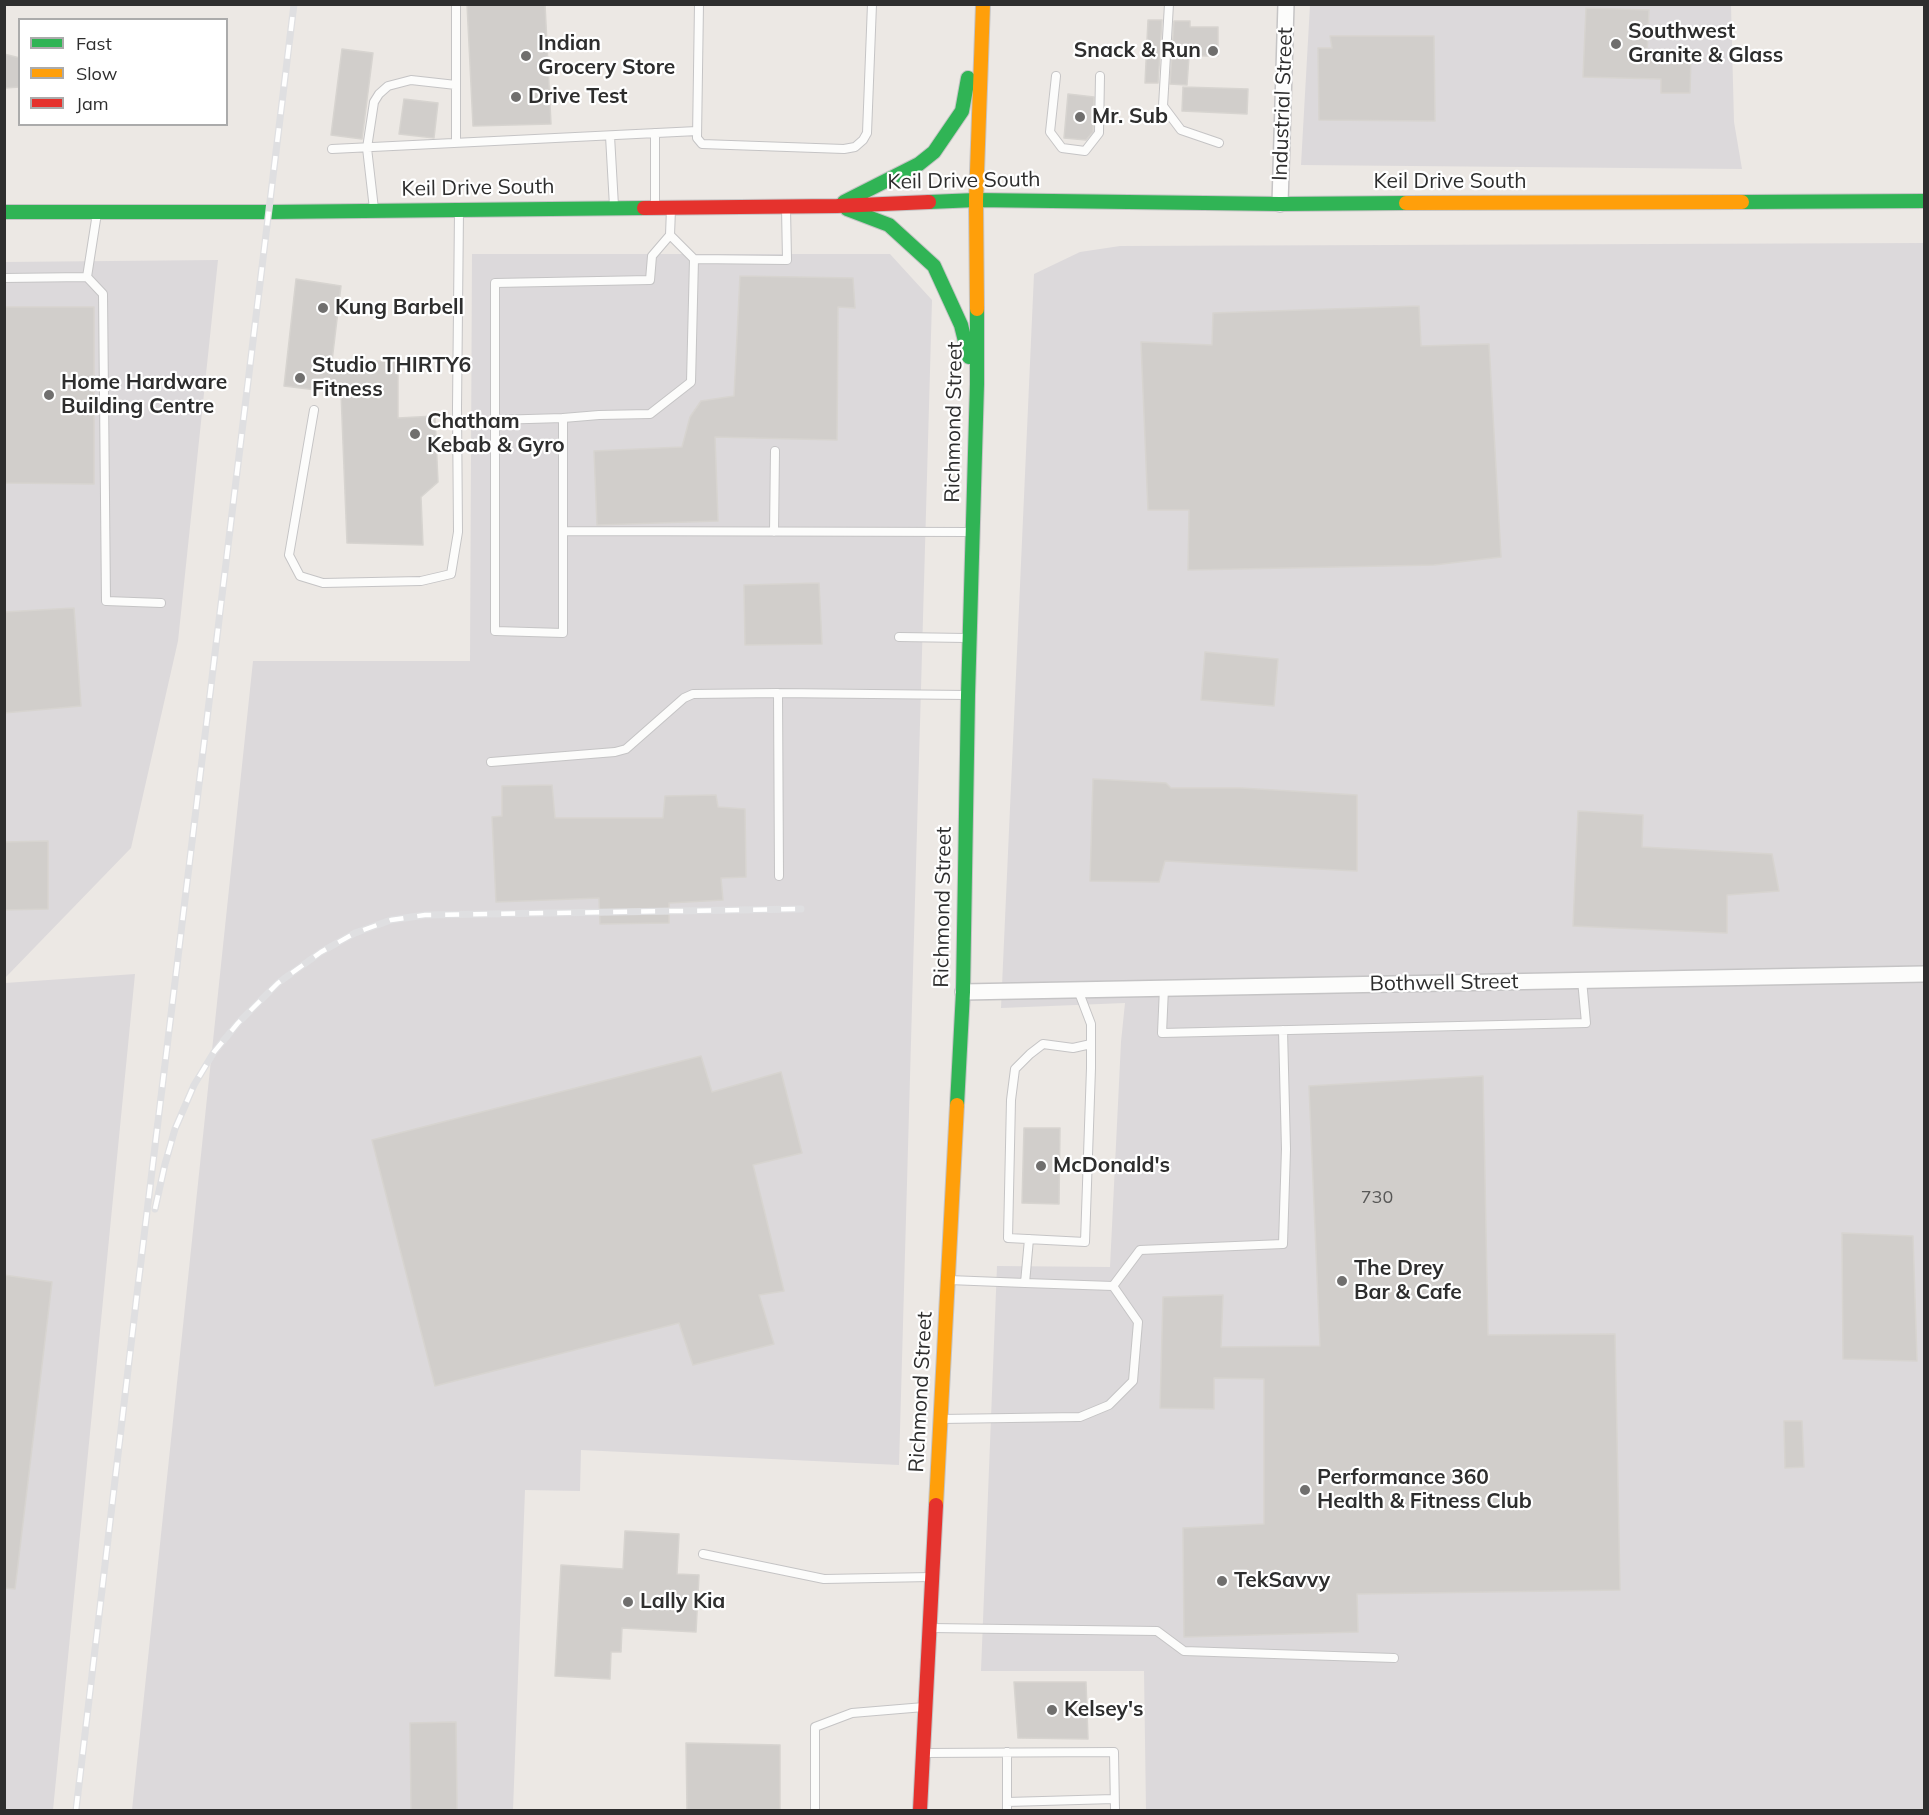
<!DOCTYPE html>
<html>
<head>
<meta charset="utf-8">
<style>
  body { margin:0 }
  #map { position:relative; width:1929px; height:1815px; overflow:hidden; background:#ece8e4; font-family:Mulish,sans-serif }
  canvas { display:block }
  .frame { position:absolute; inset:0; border:6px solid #2e2e2e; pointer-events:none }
  .legend { position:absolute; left:18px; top:18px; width:210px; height:108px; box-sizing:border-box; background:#fff; border:2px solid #ababab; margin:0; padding:8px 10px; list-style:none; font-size:18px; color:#2e2e2e }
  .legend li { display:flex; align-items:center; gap:12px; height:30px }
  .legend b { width:30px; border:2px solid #ababab }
</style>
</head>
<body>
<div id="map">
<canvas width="1929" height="1815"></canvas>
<div class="frame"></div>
<ul class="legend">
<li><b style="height:8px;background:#30b455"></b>Fast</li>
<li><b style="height:8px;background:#ff9f0a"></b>Slow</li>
<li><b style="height:8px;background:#e5322d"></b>Jam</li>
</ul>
</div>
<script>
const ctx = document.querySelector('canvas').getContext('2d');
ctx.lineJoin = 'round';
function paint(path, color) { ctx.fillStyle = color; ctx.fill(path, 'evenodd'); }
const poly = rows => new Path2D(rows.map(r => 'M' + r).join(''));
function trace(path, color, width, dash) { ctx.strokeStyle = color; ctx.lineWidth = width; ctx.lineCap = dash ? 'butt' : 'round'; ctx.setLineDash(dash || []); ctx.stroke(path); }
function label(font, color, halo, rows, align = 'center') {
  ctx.font = font + ' Mulish,sans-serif'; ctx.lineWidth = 4.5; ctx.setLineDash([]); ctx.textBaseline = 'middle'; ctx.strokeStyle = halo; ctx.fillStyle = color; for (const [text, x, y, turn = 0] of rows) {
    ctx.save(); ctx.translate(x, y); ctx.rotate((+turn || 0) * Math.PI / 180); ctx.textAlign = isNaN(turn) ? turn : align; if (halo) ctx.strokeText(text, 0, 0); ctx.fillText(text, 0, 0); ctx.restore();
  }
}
const industrial = poly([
  [1310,5,1731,5,1734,122,1742,169,1301,165],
  [1924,243,1924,1810,1146,1810,1144,1671,981,1671,997,1266,1110,1267,1121,1042,1125,1003,1001,1008,1034,274,1080,252,1120,246],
  [472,254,890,254,932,300,899,1465,581,1450,580,1491,525,1490,513,1810,132,1810,253,661,470,661],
  [218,260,178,641,131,848,5,978,5,262],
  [135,974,53,1810,5,1810,5,983]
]);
const building = poly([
  [467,4,545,4,551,124,473,126,467,4],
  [1586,8,1649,10,1647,55,1691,56,1690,93,1661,93,1661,79,1583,77,1586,8],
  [1148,20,1162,20,1158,83,1145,83,1148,20],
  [1174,21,1190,21,1190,27,1218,27,1218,56,1189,56,1187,85,1170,84,1174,21],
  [1330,36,1434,36,1435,121,1319,120,1318,48,1332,48,1330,36],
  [342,49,373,53,362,139,331,135,342,49],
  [4,54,20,58,20,87,4,88,4,54],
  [1183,87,1248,89,1247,114,1182,111,1183,87],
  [1068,94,1094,97,1093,132,1086,140,1064,138,1068,94],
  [404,99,438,103,434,138,399,134,404,99],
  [740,276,853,278,855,308,838,307,837,440,715,437,718,521,597,525,594,451,682,447,690,417,701,401,734,396,740,276],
  [296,279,341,286,332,361,398,361,398,418,435,416,438,482,421,497,423,545,347,543,341,393,284,386,296,279],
  [1419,306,1421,346,1489,344,1501,557,1434,565,1188,570,1189,510,1148,510,1141,342,1212,345,1213,313,1419,306],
  [4,307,94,307,94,484,4,483,4,307],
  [819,583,822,644,745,645,744,585,819,583],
  [74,608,81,706,4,713,4,612,74,608],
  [1205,652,1278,659,1274,706,1201,700,1205,652],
  [1093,779,1166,783,1171,788,1241,788,1357,795,1357,871,1165,861,1159,882,1090,881,1093,779],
  [552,785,555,818,663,818,665,796,716,795,718,807,745,809,746,877,721,878,723,900,669,903,669,923,600,924,599,898,496,902,492,817,502,816,502,786,552,785],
  [1578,811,1643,815,1642,847,1772,854,1779,891,1727,895,1727,933,1573,926,1578,811],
  [48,841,48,909,4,910,4,842,48,841],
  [701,1056,712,1092,781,1072,802,1153,753,1165,784,1291,759,1295,774,1344,693,1365,679,1323,435,1386,372,1140,701,1056],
  [1483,1076,1488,1335,1615,1334,1620,1590,1357,1594,1358,1632,1184,1637,1183,1528,1264,1524,1264,1379,1214,1378,1214,1409,1160,1408,1163,1297,1223,1295,1221,1347,1320,1346,1309,1086,1483,1076],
  [1024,1128,1060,1128,1059,1204,1022,1203,1024,1128],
  [1842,1233,1913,1236,1917,1361,1843,1359,1842,1233],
  [4,1275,52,1282,15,1589,4,1588,4,1275],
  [1784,1421,1802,1421,1804,1467,1785,1468,1784,1421],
  [625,1531,679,1534,677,1574,699,1575,696,1632,622,1628,621,1652,611,1652,610,1679,555,1676,561,1565,623,1569,625,1531],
  [1014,1682,1086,1682,1088,1739,1018,1738,1014,1682],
  [456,1722,457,1810,411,1810,410,1723,456,1722],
  [686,1743,780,1745,780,1810,687,1810,686,1743]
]);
const lane = poly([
  [699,4,697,138,702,144,844,149,855,147,863,140,867,133,872,4],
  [1169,4,1163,106,1181,130,1219,143],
  [1056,76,1050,132,1062,148,1085,151,1099,133,1100,76],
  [610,136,614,206],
  [456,143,456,4],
  [332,149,697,131],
  [655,206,655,133],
  [374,209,367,148,374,102,379,94,388,86,411,80,456,85],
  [670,235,694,259,691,382,650,414,599,415,563,418,563,633,495,631,495,283,650,280,652,256,670,235,671,209],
  [694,259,787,260,786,208],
  [87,277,103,294,106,601,161,603],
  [4,278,87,277,97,213],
  [314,410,289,555,300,576,323,583,421,581,451,574,458,532,457,408,459,211],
  [494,420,563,418],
  [563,531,970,532],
  [774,532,775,451],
  [899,637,966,638],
  [491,762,615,752,626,749,684,698,693,694,778,693],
  [779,876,778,693,966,695],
  [1164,988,1162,1033,1586,1023,1582,980],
  [1078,990,1091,1024,1091,1068,1085,1242,1008,1238,1011,1100,1015,1069,1030,1054,1043,1044,1073,1048,1091,1044],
  [949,1280,1025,1283,1029,1239],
  [1113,1286,1140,1250,1283,1244,1286,1149,1283,1030],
  [941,1419,1080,1417,1109,1405,1133,1381,1138,1322,1113,1286,1025,1283],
  [703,1554,824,1579,931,1577],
  [931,1628,1157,1631,1184,1651,1394,1658],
  [1007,1752,1007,1810],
  [924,1753,1114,1752,1115,1810],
  [1007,1802,1114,1799],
  [815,1810,815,1727,852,1713,924,1707]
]);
const street = poly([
  [1280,204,1286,4],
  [963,992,1924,974]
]);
const fast = poly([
  [844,202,919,164,934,152,962,111,968,78],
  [929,202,976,200,1280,204,1406,203],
  [1742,202,1924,201],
  [847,209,889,225,934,266,961,325,969,357],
  [4,212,270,212,644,208],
  [957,1105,963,992,968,695,977,384,977,309]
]);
const slow = poly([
  [1406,203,1742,202],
  [977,309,976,200,983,4],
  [936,1505,957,1105]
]);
const jam = poly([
  [644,208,837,206,929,202],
  [920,1810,936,1505]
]);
const rail = poly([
  [155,1209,165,1164,175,1129,194,1085,214,1052,238,1023,278,983,321,952,355,933,391,920,425,915,801,909],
  [76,1810,137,1294,294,4]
]);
const markers = [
  [1616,44,6,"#706f6e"],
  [1213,51,6,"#706f6e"],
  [526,56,6,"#706f6e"],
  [516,97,6,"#706f6e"],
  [1080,117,6,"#706f6e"],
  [323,308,6,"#706f6e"],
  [300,378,6,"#706f6e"],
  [49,395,6,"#706f6e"],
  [415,434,6,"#706f6e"],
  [1041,1166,6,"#706f6e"],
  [1342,1281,6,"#706f6e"],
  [1305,1490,6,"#706f6e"],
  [1222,1581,6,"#706f6e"],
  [628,1602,6,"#706f6e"],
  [1052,1710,6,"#706f6e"]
];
const numberNames = [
  ["730",1377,1198]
];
const poiNames = [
  ["Southwest",1628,32],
  ["Granite & Glass",1628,56],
  ["Indian",538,44],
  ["Grocery Store",538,68],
  ["Snack & Run",1201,51,"right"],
  ["Drive Test",528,97],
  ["Mr. Sub",1092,117],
  ["Kung Barbell",335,308],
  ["Studio THIRTY6",312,366],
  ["Fitness",312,390],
  ["Home Hardware",61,383],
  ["Building Centre",61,407],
  ["Chatham",427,422],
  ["Kebab & Gyro",427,446],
  ["McDonald's",1053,1166],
  ["The Drey",1354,1269],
  ["Bar & Cafe",1354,1293],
  ["Performance 360",1317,1478],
  ["Health & Fitness Club",1317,1502],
  ["TekSavvy",1234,1581],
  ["Lally Kia",640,1602],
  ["Kelsey's",1064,1710]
];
const streetNames = [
  ["Industrial Street",1283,104,-88],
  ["Keil Drive South",964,181,-1],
  ["Keil Drive South",1450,182],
  ["Keil Drive South",478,188,-1],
  ["Richmond Street",954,422,-89],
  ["Richmond Street",943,907,-89],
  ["Bothwell Street",1444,983,-1],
  ["Richmond Street",921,1392,-87]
];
paint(industrial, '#dcd9db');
paint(building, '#d1cecb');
trace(building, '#d7d4d0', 1.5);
trace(lane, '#c5c4c5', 10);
trace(street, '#c5c4c5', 18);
trace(fast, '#c5c4c5', 16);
trace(slow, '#c5c4c5', 16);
trace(jam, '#c5c4c5', 16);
trace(lane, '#fcfcfb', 8);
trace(street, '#fcfcfb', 15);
trace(fast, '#30b455', 14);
trace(slow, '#ff9f0a', 14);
trace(jam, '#e5322d', 14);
trace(rail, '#dfdfe1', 7);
trace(rail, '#fff', 4.5, [14]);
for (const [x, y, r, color] of markers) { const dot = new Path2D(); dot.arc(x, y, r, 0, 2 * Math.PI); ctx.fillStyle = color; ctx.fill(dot); trace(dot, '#fff', 2); }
label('18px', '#585857', null, numberNames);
label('bold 21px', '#2e2e2e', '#fff', poiNames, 'left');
label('21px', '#2e2e2e', '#fff', streetNames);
</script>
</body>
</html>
